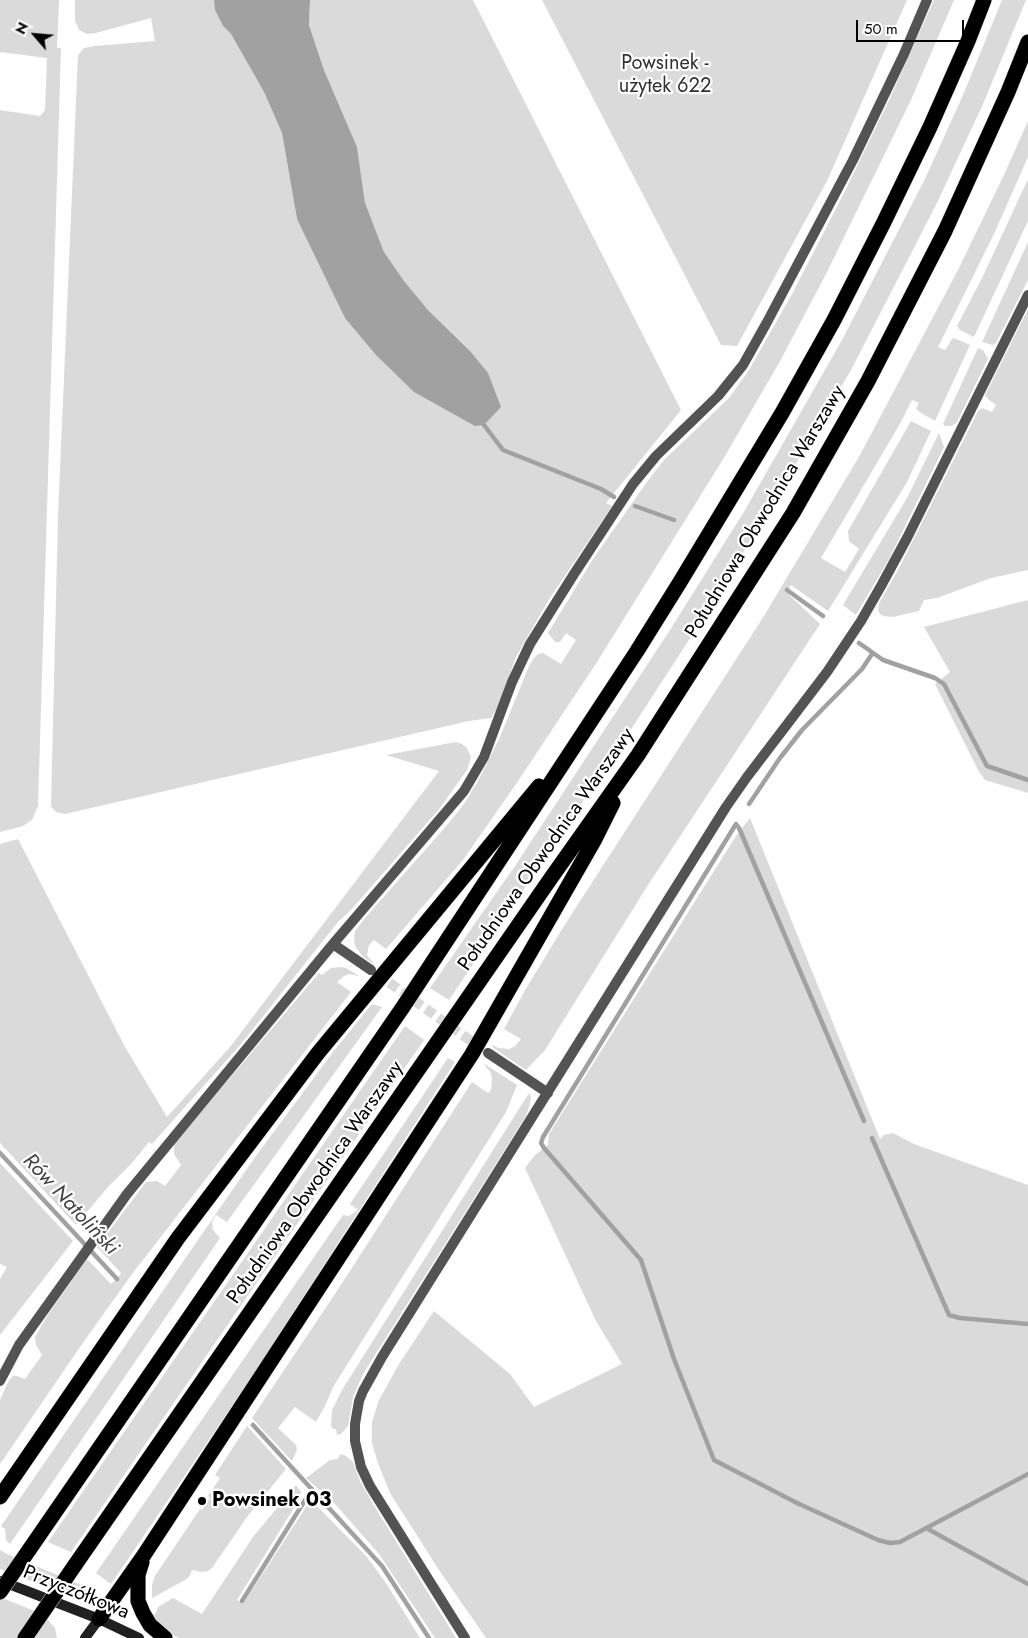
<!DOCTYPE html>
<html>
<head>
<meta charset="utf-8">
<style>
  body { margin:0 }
  #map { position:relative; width:1028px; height:1638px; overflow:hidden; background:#fff; font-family:Jost,sans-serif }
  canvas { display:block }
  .north { position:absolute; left:10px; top:10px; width:50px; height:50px; -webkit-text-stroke:4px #fff; paint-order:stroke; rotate:297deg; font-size:14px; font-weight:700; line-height:20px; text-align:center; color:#000 }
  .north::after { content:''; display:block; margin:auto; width:18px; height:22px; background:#000; clip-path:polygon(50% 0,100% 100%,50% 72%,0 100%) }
  .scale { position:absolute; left:856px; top:20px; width:108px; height:22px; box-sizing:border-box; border:2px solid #000; border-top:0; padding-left:6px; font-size:15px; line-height:18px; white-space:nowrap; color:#000; -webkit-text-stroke:4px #fff; paint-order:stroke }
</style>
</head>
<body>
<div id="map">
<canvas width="1028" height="1638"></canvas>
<div class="north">N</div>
<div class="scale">50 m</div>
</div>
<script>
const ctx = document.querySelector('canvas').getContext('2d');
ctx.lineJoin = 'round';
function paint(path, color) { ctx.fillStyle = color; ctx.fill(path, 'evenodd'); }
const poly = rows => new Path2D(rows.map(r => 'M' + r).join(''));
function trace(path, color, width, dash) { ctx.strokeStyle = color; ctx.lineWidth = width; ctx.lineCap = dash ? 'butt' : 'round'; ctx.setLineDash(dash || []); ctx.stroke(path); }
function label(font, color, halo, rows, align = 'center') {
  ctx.font = font + ' Jost,sans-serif'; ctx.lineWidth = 4.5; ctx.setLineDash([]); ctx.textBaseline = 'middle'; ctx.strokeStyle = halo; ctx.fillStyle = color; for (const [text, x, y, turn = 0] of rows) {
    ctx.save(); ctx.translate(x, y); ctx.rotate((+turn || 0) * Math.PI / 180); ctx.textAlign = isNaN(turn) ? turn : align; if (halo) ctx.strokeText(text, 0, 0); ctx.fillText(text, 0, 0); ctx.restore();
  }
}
const green = poly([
  [0,0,59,0,57,48,61,48,38,806,32,820,23,826,0,832,0,110,40,116,45,110,47,58,0,52],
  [75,0,214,0,215,10,223,26,231,34,264,92,282,133,297,219,470,351,428,310,404,281,384,252,365,204,357,147,324,70,309,25,310,0,473,0,681,410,606,503,612,506,548,601,516,657,497,709,491,718,469,721,65,814,56,812,51,806,58,516,78,55,84,48,95,46,155,41,151,18,96,33,87,34,79,30,75,21],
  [542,0,907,0,828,179,737,346,721,345],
  [934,0,954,0,911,100,826,274,779,363,722,461,597,662,516,784,463,860,386,949,374,940,369,945,367,955,375,965,363,957,355,946,354,939,355,931,365,918,448,824,464,804,478,781,500,737,529,666,534,658,538,654,543,653,561,664,576,640,566,633,560,642,555,642,548,633,593,559,649,479,665,459,729,398,749,370,791,296,843,195,890,98],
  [1002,0,1026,0,983,104,937,203,851,370,768,511,711,606,624,740,449,1000,430,988,515,866,670,630,745,510,842,340,925,179,963,95],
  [1028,121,1028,157,994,234,938,347,945,350,952,339,954,338,970,345,935,421,918,411,916,408,919,403,912,400,901,422,821,558,845,572,859,549,849,541,848,531,911,421,931,431,907,482,828,611,791,585,786,592,820,624,648,885,545,1050,526,1070,492,1047,493,1045,498,1048,509,1049,515,1046,521,1039,504,1029,524,992,564,926,764,616,860,455,959,268,1003,177],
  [1028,179,1028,221,974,337,960,330,957,326,984,274],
  [1028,242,1028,280,996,343,993,345,982,342],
  [1028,309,1028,570,991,578,937,598,924,600,919,611,892,617,883,616,880,614,878,610,879,603,898,570,978,411,982,408,992,412,996,405,988,399,985,395],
  [978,348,983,350,988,359,957,422,952,426,945,426,943,424],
  [939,433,944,447,889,559,856,615,843,605,907,498],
  [1028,600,1028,793,985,780,978,770,935,684,950,672,924,627],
  [456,742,462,744,467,748,471,757,467,770,440,808,351,910,338,922,241,1044,152,1144,149,1142,132,1163,108,1187,76,1225,0,1143,0,844,18,839,125,1047,167,1117,230,1047,439,771,386,755],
  [750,818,880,1139,884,1135,893,1133,914,1144,1028,1185,1028,1638,486,1638,439,1570,390,1493,378,1463,372,1443,372,1422,379,1400,399,1364,434,1311,510,1374,534,1407,622,1364,596,1321,525,1168,534,1156,548,1145,549,1134,736,836],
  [340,967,346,968,359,976,349,974,344,976,337,982,351,992,132,1274,80,1347,0,1464,0,1400,9,1380,13,1376,17,1376,25,1379,42,1355,36,1345,35,1337,47,1316,87,1259,111,1284,117,1279,121,1273,97,1247,146,1182,157,1181,165,1186,181,1165,174,1154,174,1144,319,973,322,975,331,968],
  [372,1004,382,1007,227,1222,216,1215,212,1222,213,1230,220,1238,10,1544,6,1540,5,1529,1,1526,253,1160,333,1052],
  [405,1026,424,1040,71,1552,48,1542],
  [448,1058,455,1062,247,1384,111,1584,96,1573,343,1215,349,1216,358,1210,350,1204],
  [483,1063,517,1085,506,1112,333,1387,325,1406,316,1422,295,1407,278,1428,296,1445,297,1450,292,1461,252,1418,335,1294,472,1082,488,1093,491,1090,492,1079,491,1073],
  [529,1093,531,1097,530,1104,526,1116,363,1374,353,1397,348,1426,341,1434,337,1435,336,1429,333,1429,331,1426,332,1410,342,1390],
  [0,1163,73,1241,0,1335,0,1279,7,1267,0,1264],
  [247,1426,286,1469,247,1517,212,1568,208,1571,202,1572,192,1570,189,1577,185,1580,152,1598,152,1585,155,1576,200,1509,202,1510,210,1498,208,1496,220,1478,215,1475],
  [340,1454,346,1456,353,1462,360,1481,373,1504,456,1638,435,1638,379,1554,335,1504,306,1478,330,1460,338,1459],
  [296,1485,301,1492,300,1498,237,1600,243,1604,306,1507,313,1502,367,1557,386,1583,420,1638,179,1638,167,1632,155,1620,153,1615,156,1613,158,1607,173,1598,202,1614,253,1537],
  [0,1550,7,1554,86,1587,102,1600,98,1605,96,1606,0,1569],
  [0,1597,37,1612,47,1619,55,1628,57,1638,0,1638]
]);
const water = poly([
  [214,0,310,0,309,25,324,70,357,147,365,203,384,252,404,281,428,310,470,351,488,373,501,407,484,425,475,426,414,392,376,355,345,318,297,219,282,133,264,92,231,34,223,26,215,10]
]);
const stream = poly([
  [484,425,503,450,601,489,614,497],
  [635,506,674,520],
  [787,590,823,616],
  [859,643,883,660,935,678,944,684,987,766,1028,780],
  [749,804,780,758,802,730,862,669,872,654],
  [864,1121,739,828,736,824,543,1137,541,1143,544,1148,641,1260,674,1359,714,1460,797,1503,878,1540,890,1543,900,1542,1028,1474],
  [872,1138,949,1315,960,1318,1028,1324],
  [0,1153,117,1279],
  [253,1425,382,1566,429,1638],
  [926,1528,1028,1584],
  [242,1601,312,1489]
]);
const minorTunnel = poly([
  [377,974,481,1048]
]);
const minor = poly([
  [333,944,371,970],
  [488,1053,548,1093],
  [0,1381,19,1345,127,1194,333,944,464,791,484,757,512,682,530,644,574,574,633,484,656,456,718,396,743,365,766,324,853,160,904,54,927,0],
  [465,1638,370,1486,361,1467,355,1441,355,1424,359,1401,363,1391,382,1357,726,807,747,777,827,672,861,621,881,586,907,538,1028,295]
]);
const secondary = poly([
  [1,1581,99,1619,139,1638],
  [85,1638,99,1619]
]);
const motorway = poly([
  [0,1497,178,1238,318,1053,539,786],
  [29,1550,403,1007,637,651,680,582,782,413,834,320,884,222,930,127,968,41,984,0],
  [142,1562,138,1575,138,1601,143,1613,150,1625,165,1638],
  [75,1565,551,878,638,755,793,513,868,381,945,231,1008,92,1028,42],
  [99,1619,144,1555,472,1054,595,839,613,803]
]);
const motorwayBridge = poly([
  [0,1592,29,1550],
  [25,1638,75,1565]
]);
const markers = [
  [202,1501,5,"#000"]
];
const parkNames = [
  ["Powsinek -",665,64],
  ["użytek 622",665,87]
];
const streetNames = [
  ["Południowa Obwodnica Warszawy",766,512,-59],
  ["Południowa Obwodnica Warszawy",547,850,-55],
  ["Południowa Obwodnica Warszawy",316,1183,-55],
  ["Przyczółkowa",76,1593,22]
];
const poiNames = [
  ["Powsinek 03",212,1501]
];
const waterNames = [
  ["Rów Natoliński",70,1205,47]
];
paint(green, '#dadada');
paint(water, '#a1a1a1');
trace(stream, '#a1a1a1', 4.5);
trace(minorTunnel, '#d9d9d9', 10, [10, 5]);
trace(motorway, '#dbdbdb', 16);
trace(minor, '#535353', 10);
trace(secondary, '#202020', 10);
trace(motorway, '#000', 15);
trace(motorwayBridge, '#dbdbdb', 16, []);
trace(motorwayBridge, '#000', 15);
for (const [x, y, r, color] of markers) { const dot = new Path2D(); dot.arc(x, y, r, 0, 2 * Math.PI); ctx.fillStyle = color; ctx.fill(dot); trace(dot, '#fff', 2); }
label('20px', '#313131', '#fff', parkNames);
label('20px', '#000', '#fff', streetNames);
label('bold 20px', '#000', '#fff', poiNames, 'left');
label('italic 21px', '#424242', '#fff', waterNames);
</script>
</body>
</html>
